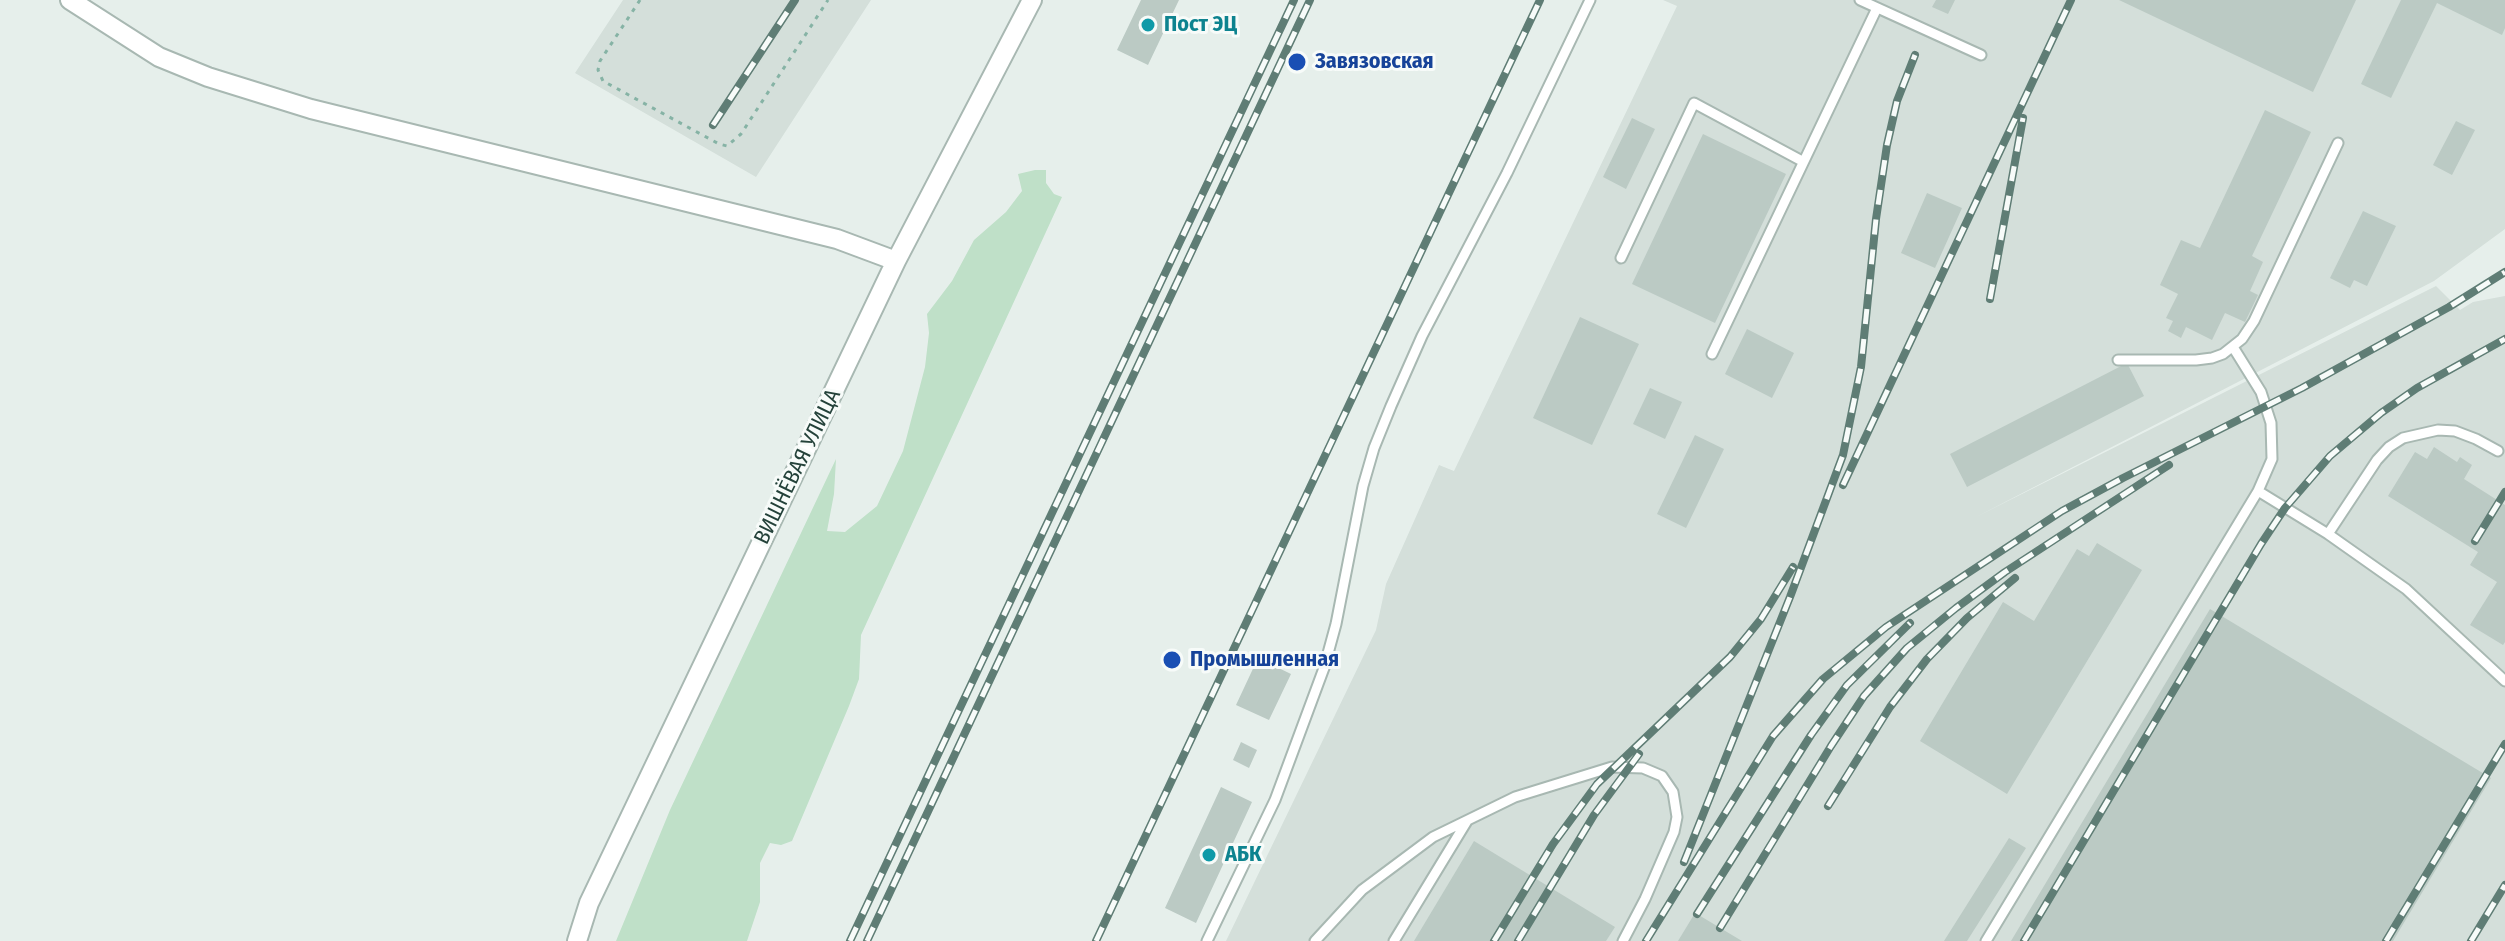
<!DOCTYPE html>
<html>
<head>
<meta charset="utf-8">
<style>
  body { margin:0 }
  canvas { display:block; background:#e6efeb }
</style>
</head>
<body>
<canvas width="2505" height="941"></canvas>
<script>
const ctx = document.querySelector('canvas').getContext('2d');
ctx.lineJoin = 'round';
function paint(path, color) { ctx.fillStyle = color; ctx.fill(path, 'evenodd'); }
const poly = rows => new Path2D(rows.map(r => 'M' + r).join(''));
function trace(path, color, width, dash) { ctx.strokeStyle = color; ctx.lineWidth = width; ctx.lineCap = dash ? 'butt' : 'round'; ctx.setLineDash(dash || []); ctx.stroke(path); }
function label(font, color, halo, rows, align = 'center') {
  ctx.font = font + ' "Fira Sans Condensed",sans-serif'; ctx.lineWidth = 6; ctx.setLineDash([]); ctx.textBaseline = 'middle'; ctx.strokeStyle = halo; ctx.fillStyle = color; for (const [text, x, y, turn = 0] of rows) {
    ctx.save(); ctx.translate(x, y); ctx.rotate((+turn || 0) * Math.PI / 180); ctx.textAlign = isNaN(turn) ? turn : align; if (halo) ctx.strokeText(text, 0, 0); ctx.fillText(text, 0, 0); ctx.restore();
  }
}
const built = poly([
  [623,0,871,0,756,177,575,73],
  [1663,0,2505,0,2505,229,2434,281,1974,518,2436,286,2460,310,2473,302,2505,296,2505,941,1226,941,1376,630,1386,584,1439,465,1454,471,1677,6]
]);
const green = poly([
  [1035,170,1046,170,1046,183,1054,194,1062,197,861,635,859,679,849,706,792,841,781,845,770,843,760,863,760,902,747,941,616,941,670,810,836,459,834,494,827,531,845,532,877,506,903,451,925,367,929,333,927,314,952,281,974,240,1006,212,1022,191,1018,174]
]);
const building = poly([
  [1141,0,1179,0,1148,65,1117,50],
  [1936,0,1955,0,1948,14,1932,7],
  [2119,0,2356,0,2313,92],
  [2401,0,2505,0,2505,28,2502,35,2437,3,2391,98,2361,84],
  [2265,110,2311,132,2252,256,2263,262,2250,291,2258,295,2245,322,2225,313,2212,340,2186,327,2181,338,2168,331,2173,321,2166,318,2178,294,2160,285,2181,240,2200,248],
  [1632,118,1655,129,1626,189,1603,177],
  [2456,121,2475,130,2452,175,2433,165],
  [1703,134,1786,174,1715,323,1632,284],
  [1927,193,1962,208,1935,268,1901,253],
  [2363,211,2396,226,2367,286,2354,280,2350,288,2330,278],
  [1580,317,1639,344,1592,445,1533,418],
  [1747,329,1794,353,1772,398,1725,374],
  [2127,363,2144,396,1967,487,1950,454],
  [1650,388,1682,402,1665,439,1633,424],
  [1695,435,1724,449,1686,528,1657,514],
  [2434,447,2457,462,2460,457,2472,465,2464,479,2505,505,2505,642,2503,645,2470,625,2497,582,2470,565,2478,552,2388,496,2415,452,2427,459],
  [2097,543,2142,570,2007,794,1920,741,2003,602,2034,621,2077,549,2089,556],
  [2210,609,2491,778,2393,941,2011,941],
  [1258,658,1291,674,1269,720,1236,705],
  [1241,742,1257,750,1249,768,1233,760],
  [1221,787,1252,802,1196,923,1165,908],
  [2009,838,2026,848,1967,941,1944,941],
  [1474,841,1615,927,1606,941,1414,941],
  [1695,913,1697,914,1742,941,1678,941]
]);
const path = poly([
  [640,0,600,61,598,70,603,81,719,144,727,146,741,134,828,0]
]);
const lane = poly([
  [1860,0,1981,55],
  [1621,258,1694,103,1802,161],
  [2233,347,2261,392,2271,423,2272,459,2258,491,2328,534,2406,589,2505,681],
  [1712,354,1877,8],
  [2118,360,2196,360,2212,358,2223,354,2242,339,2254,321,2338,143],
  [2328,534,2377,460,2389,447,2403,438,2438,430,2455,431,2476,439,2498,451],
  [1207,941,1275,800,1324,668,1336,624,1363,486,1374,448,1391,406,1422,336,1507,173,1590,0],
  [1315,941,1362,890,1433,837,1515,797,1612,767,1643,768,1662,776,1673,792,1677,817,1674,832,1645,899,1623,941],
  [1394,941,1467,821],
  [1986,941,2258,491]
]);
const street = poly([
  [70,0,159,57,208,77,311,109,837,239,896,261],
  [577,941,589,903,896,261,1032,0]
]);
const rail = poly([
  [713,125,795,0],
  [1990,299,2023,118],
  [1843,485,2071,0],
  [2475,541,2505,492],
  [1828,806,1890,707,1927,659,1967,618,2015,578],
  [1684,862,1790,597,1843,455,1861,367,1876,219,1887,145,1897,101,1915,55],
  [1697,914,1811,735,1847,685,1910,623],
  [1720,928,1831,746,1864,696,1907,648,1956,608,2005,572,2169,465],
  [850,941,1294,0],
  [867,941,1310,0],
  [1096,941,1540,0],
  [1494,941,1553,844,1597,784,1730,657,1761,619,1793,567],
  [1518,941,1594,815,1639,754],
  [1646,941,1773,736,1823,679,1886,627,2062,511,2123,478,2302,388,2449,307,2505,272],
  [2024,941,2261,544,2285,508,2330,456,2381,413,2417,388,2505,339],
  [2386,941,2505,744],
  [2471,941,2505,885]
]);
const markers = [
  [1148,25,8,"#0f9aa8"],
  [1297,62,10,"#1a4fb4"],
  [1172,660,10,"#1a4fb4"],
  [1209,855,8,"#0f9aa8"]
];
const cultureNames = [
  ["Пост ЭЦ",1164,25],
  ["АБК",1225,855]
];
const transitNames = [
  ["Завязовская",1315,62],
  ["Промышленная",1190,660]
];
const streetNames = [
  ["ВИШНЁВАЯ УЛИЦА",798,467,-64]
];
paint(built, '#d4dfda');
paint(green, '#bfe0c8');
paint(building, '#bbcac4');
trace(lane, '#a8b8b2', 13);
trace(street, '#a8b8b2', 22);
trace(path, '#86b3a5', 3, [4, 6]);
trace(lane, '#fff', 9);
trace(street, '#fff', 18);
trace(rail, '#5f7d75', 8);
trace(rail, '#f7fbf9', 5, [15]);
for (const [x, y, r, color] of markers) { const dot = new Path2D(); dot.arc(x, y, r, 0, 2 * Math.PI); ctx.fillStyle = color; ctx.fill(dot); trace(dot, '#f7fbf9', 3); }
label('bold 22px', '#0d838f', '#f7fbf9', cultureNames, 'left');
label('bold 22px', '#164399', '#f7fbf9', transitNames, 'left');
label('22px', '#24423a', '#f7fbf9', streetNames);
</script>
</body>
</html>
